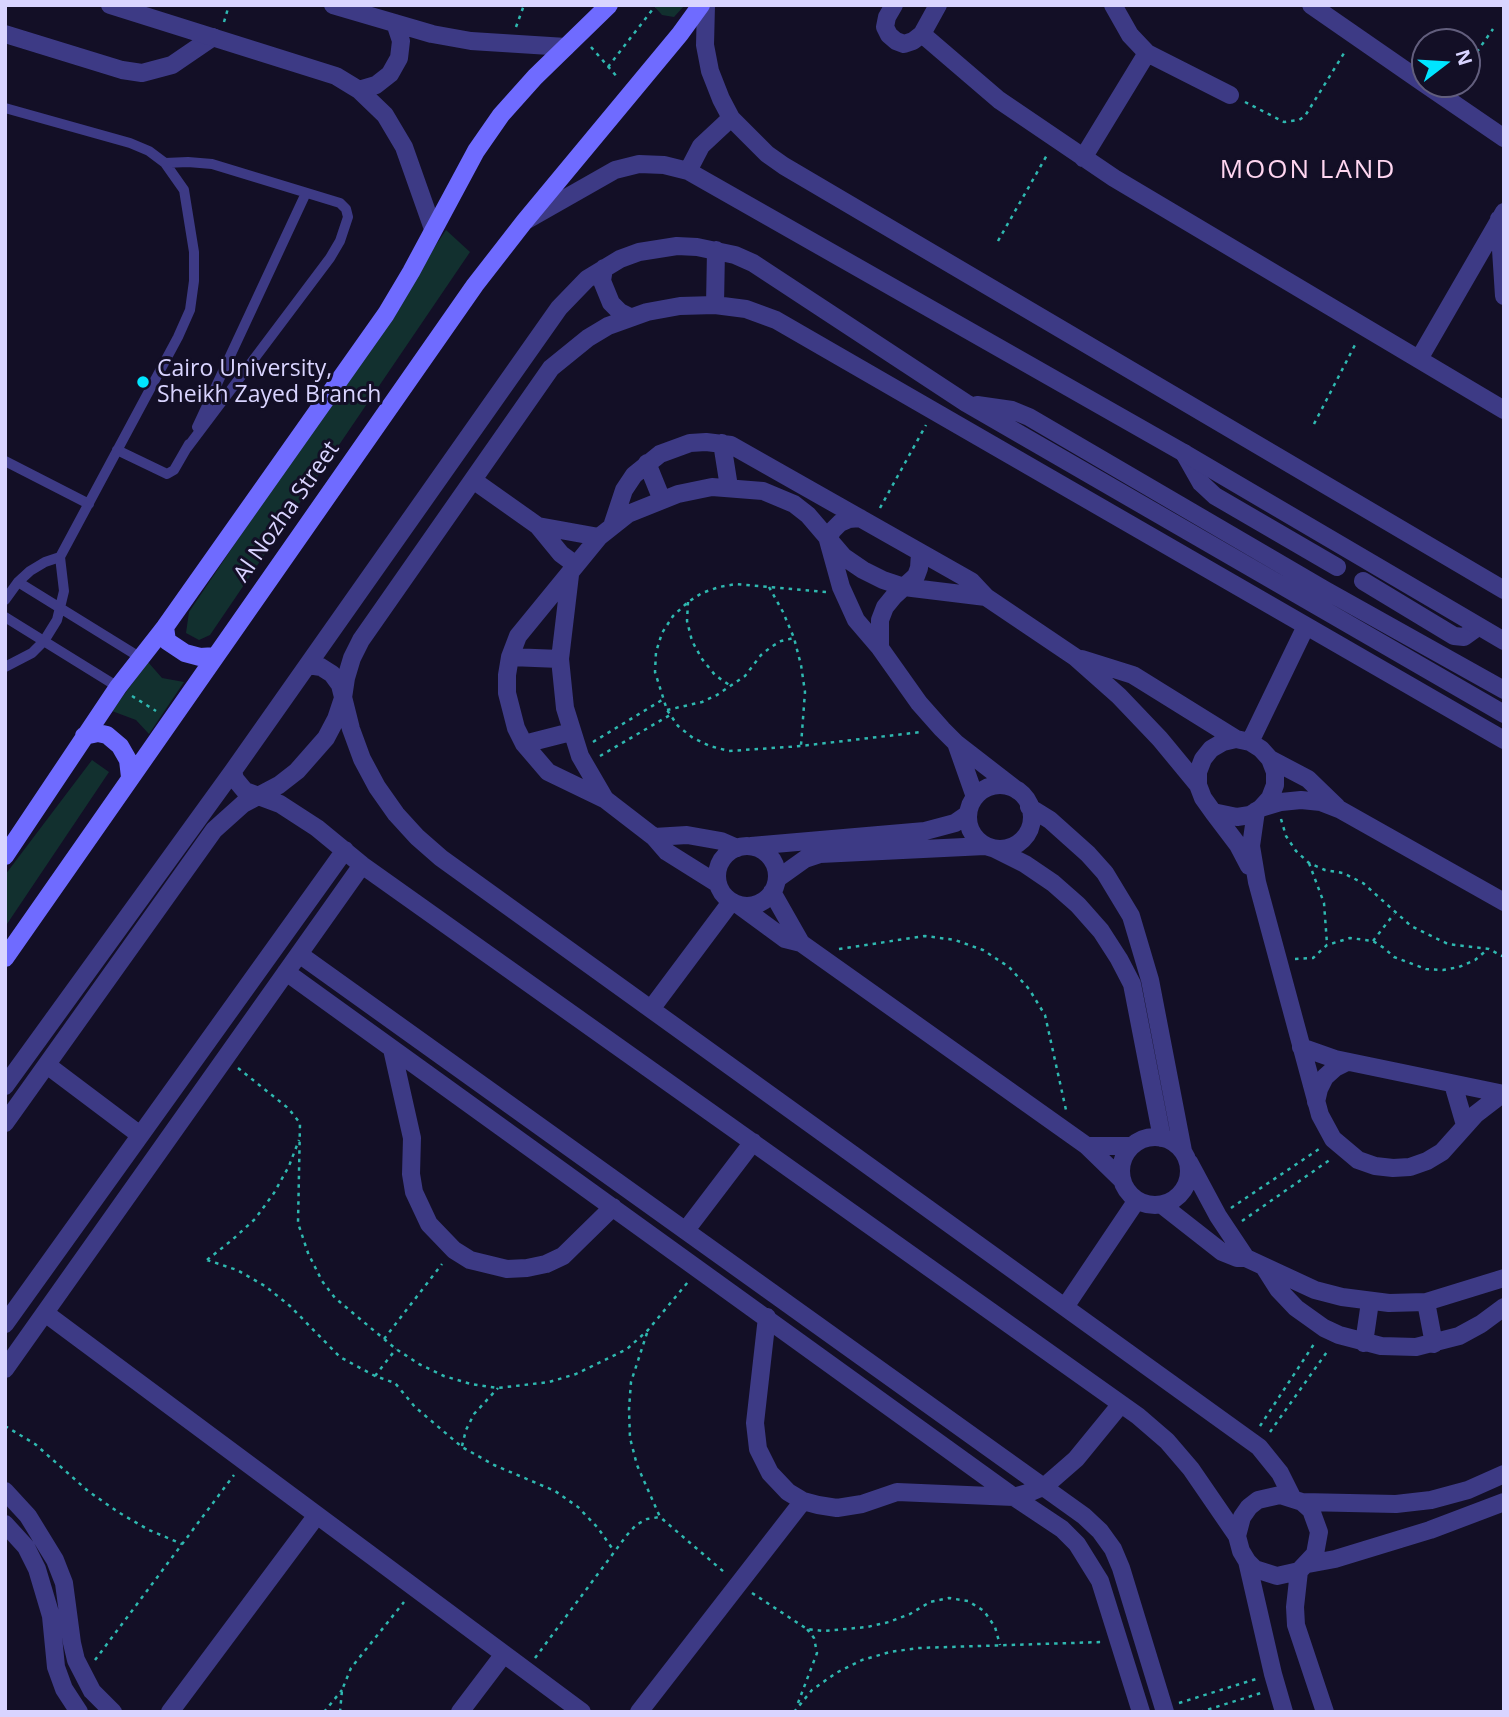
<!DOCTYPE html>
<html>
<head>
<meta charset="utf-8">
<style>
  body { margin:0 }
  #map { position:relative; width:1509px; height:1717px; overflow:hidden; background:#130f26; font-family:"Open Sans",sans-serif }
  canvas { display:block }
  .frame { position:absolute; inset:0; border:7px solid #d9d4ff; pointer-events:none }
  .north { position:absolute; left:1411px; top:28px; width:70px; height:70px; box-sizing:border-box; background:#130f26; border:2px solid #625e7d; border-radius:50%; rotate:73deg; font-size:19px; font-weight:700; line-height:28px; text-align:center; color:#d9d4ff }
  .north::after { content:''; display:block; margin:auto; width:24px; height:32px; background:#00e5ff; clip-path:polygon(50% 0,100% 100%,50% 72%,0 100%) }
</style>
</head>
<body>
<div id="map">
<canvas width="1509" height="1717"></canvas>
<div class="frame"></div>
<div class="north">N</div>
</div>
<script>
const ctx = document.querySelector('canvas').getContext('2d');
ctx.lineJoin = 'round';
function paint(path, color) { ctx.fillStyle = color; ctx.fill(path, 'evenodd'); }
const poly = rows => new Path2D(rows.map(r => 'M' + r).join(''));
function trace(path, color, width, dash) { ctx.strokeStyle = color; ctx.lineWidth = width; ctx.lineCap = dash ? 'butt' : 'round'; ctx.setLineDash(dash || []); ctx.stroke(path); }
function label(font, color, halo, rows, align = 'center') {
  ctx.font = font + ' "Open Sans",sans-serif'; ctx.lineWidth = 6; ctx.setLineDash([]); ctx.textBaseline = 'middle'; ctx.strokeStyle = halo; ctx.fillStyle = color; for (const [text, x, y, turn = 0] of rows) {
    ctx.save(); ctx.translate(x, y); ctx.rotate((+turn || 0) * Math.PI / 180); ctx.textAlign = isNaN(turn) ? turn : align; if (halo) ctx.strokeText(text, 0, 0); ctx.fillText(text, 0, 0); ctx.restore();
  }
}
const green = poly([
  [653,5,685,5,674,17,662,15],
  [446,230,470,252,210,635,199,640,186,633,189,612],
  [148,662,162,678,184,682,149,734,136,720,112,711],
  [92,760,109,772,5,927,5,875]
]);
const path = poly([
  [224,22,229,5],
  [516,27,524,5],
  [591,47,619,79],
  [1467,66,1493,29],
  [608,67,656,5],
  [1245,102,1284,122,1299,120,1305,116,1346,50],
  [998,241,1047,155],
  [1314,424,1356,343],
  [880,508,926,425],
  [769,587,783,612,794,638,801,665,805,692,801,745],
  [826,592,736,584,719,587,702,593,688,602,673,616,662,633,656,652,655,672,667,710,678,726,693,738,710,746,729,751,801,746,921,732],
  [688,602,687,621,692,641,702,659,715,675,732,687],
  [132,696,156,711],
  [667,710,702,702,717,695,745,676,761,655,771,647,781,641,794,638],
  [593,742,662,700],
  [600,756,670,715],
  [1281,819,1286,836,1296,851,1309,863,1325,870,1343,873,1363,883,1411,926,1448,944,1489,949,1504,957],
  [1309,863,1324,903,1327,944],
  [1373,941,1394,914],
  [839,949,925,936,955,940,983,950,1009,967,1029,989,1045,1015,1066,1110],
  [1295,959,1313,958,1327,945,1350,938,1373,941,1384,948,1394,957,1426,969,1443,970,1459,967,1475,960,1488,949],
  [238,1068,288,1108,300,1123,298,1223,308,1253,322,1281,335,1298,396,1349,419,1364,444,1376,471,1384,498,1388,549,1382,576,1374,627,1349,648,1330,688,1282],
  [1231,1208,1319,1149],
  [1242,1221,1331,1159],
  [207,1260,237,1270,265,1286,290,1306,340,1357,375,1376,395,1383,415,1407,462,1447,494,1465,555,1491,578,1507,598,1528,614,1551],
  [207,1260,232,1240,255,1219,274,1193,289,1166,299,1140],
  [647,1333,631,1382,629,1409,630,1438,637,1465,660,1517,724,1572],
  [384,1339,442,1264],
  [375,1376,396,1349],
  [5,1426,35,1444,88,1491,118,1512,149,1530,182,1544],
  [1260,1426,1316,1341],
  [1270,1432,1329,1349],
  [462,1446,466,1430,474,1414,498,1388],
  [752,1593,807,1629,824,1631,867,1627,889,1622,910,1614,930,1602,949,1598,968,1601,984,1611,995,1627,1000,1645],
  [535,1658,627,1535,636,1525,647,1519,660,1517],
  [95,1660,234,1475],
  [798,1703,817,1653,814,1638,807,1629],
  [1179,1703,1256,1679],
  [324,1712,342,1690],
  [340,1712,342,1690,351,1668,404,1602],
  [794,1712,812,1690,836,1673,862,1660,890,1652,918,1648,1102,1642],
  [1200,1712,1261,1693]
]);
const service = poly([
  [5,108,130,143,149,151,165,163,184,190,194,252,194,281,190,310,178,337,60,557,64,591,57,620,44,641,32,653,5,667],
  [165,163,188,162,212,164,340,203,346,209,348,217,340,241,330,258,187,448],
  [197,427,306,193],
  [117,450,167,474,174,470,189,444],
  [5,461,89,504],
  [18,582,141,658],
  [5,600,18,582,30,571,45,562,60,557],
  [5,617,118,687]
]);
const minor = poly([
  [894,5,887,17,885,27,889,35,896,41,904,44,913,41,922,34,938,5],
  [1113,5,1130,35,1147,53,1230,95],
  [1311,5,1425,84],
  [5,34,122,70,142,73,172,65,213,37],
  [922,34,999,100,1114,178,1504,410],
  [1425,84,1504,138],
  [1083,158,1147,53],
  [1499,219,1504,296],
  [604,268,602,281,611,303,620,312,630,317],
  [715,305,716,250],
  [1419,359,1504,212],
  [977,405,1012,410,1029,417,1325,590,1504,690],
  [722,443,729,487],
  [1184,453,1201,483,1215,496,1337,567],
  [647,463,662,500],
  [473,480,538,526,561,554,576,565],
  [860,518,849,519,840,523,832,531,828,540,841,587,856,620,880,648,919,703,942,729,956,743,1018,791],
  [613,523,624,490,634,475,660,454,690,443,706,442,731,445,971,581,986,597,1075,657,1119,696,1160,739,1198,785,1203,798,1213,812,1237,817,1250,815,1261,808,1270,798,1275,785,1275,772,1270,759,1261,749,1250,742,1236,739,1223,742,1211,749,1203,759,1198,772,1198,785],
  [538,526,599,537],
  [570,575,560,659,565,708,580,756,605,799],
  [1363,581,1454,636,1464,637,1478,627],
  [880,648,880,620,885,607,894,596,916,576,919,568,920,553],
  [510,657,560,659],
  [1082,659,1133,675,1236,739],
  [308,665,321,667,332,674,340,685,351,729,362,759,377,787,396,814,417,837,441,858,1259,1447,1280,1473,1292,1497],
  [1250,742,1306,626],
  [956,743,975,797],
  [524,744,571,732],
  [1270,759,1308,779,1337,807],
  [233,771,235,779,245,791,280,804,317,828,362,865,1138,1416,1167,1441,1191,1469,1237,1536,1241,1551,1247,1561,1255,1569,1277,1576,1299,1571,1315,1554,1319,1532,1311,1510,1302,1502,1280,1495,1258,1500,1249,1507,1242,1517,1237,1536],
  '968 817a32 32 0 1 1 64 0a32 32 0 1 1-64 0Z',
  [1029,807,1050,820,1088,854,1105,873,1131,916,1150,980,1183,1151],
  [1261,808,1281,802,1301,800,1321,802,1339,809,1504,902],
  [1256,811,1251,846,1257,882,1320,1115,1333,1139,1358,1160,1375,1166,1393,1168,1410,1167,1427,1161,1442,1152,1476,1114,1502,1094],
  [1213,812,1238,845,1249,866],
  [654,837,687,835,721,841,737,848],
  '717 876a30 30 0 1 1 60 0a30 30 0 1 1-60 0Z',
  [751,846,925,831,955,823,968,814],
  [995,849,1025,864,1053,883,1078,905,1101,931,1119,959,1132,984,1162,1138],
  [777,879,805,859,820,854,985,846],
  [718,884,667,852,654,837,606,800,548,772,524,744,516,728,507,693,507,675,510,657,518,636,599,537,628,514,678,494,712,487,763,491,794,504,808,515,844,557,863,570,883,580,904,587,986,597],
  [772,892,801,943,1087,1146,1122,1180],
  [740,906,785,939,801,943],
  [299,954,1084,1516,1100,1531,1113,1549,1121,1568,1165,1712],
  [286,972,1014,1497,1062,1529,1077,1544,1100,1581,1141,1712],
  [651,1009,731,902],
  [1301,1047,1335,1059,1504,1094],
  [392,1049,412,1138,411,1174,414,1192,429,1224,454,1250,470,1260,507,1269,527,1268,546,1264,563,1256,613,1207],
  [47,1065,140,1135],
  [1453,1084,1465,1125],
  [5,1086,233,771,559,308,587,279,620,259,639,252,677,246,697,247,735,255,753,263,966,403,1504,714],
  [1316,1102,1319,1089,1325,1077,1335,1068,1347,1062],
  [5,1123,214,830,243,804,279,785,297,771,326,738,336,719,343,698,346,678,352,658,361,640,551,368,588,338,608,326,647,312,680,306,715,305,746,309,776,320,1504,740],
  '1121 1171a34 34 0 1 1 68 0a34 34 0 1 1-68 0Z',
  [1087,1146,1132,1146],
  [1189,1162,1218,1216,1246,1258],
  [1162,1205,1222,1252,1237,1258,1246,1258,1315,1290,1342,1297,1389,1303,1426,1302,1504,1278],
  [686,1230,753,1142],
  [1264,1267,1278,1289,1296,1308,1324,1328,1339,1335,1381,1346,1416,1347,1459,1336,1481,1324,1504,1307],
  [1426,1302,1434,1344],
  [1065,1307,1137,1200],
  [45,1313,582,1712],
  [767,1317,755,1423,758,1449,770,1473,788,1492,803,1501,818,1505,837,1508,862,1504,897,1492,1014,1497,1031,1492,1045,1486,1076,1459,1121,1404],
  [5,1324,345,850],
  [1364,1343,1370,1302],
  [5,1369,362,865],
  [5,1491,28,1516,55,1560,64,1583,72,1643,76,1660,92,1691,113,1712],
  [1302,1502,1396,1504,1431,1500,1468,1490,1504,1474],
  [5,1524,26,1547,37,1569,51,1616,56,1667,64,1689,79,1712],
  [1247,1561,1273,1674,1284,1712],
  [1308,1564,1335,1559,1430,1530,1504,1502],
  [1299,1571,1295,1607,1296,1625,1325,1712],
  [170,1712,317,1515],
  [460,1712,504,1654],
  [639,1712,803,1501]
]);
const tertiary = poly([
  [110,5,336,76,359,90,385,115,404,147,433,229],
  [333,5,432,34,471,41,566,47],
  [706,5,705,45,710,71,721,99,731,118,767,154,784,166,1504,590],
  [359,90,376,85,390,74,399,58,401,41,395,23],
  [688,171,701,146,731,118],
  [527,220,615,170,639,164,664,165,688,171,1184,453,1504,641]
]);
const secondary = poly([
  [165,627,167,641,185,653,200,657,216,656],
  [84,736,98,733,107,735,120,746,128,760,130,777],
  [5,856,118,687,165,627,386,314,411,272,476,151,501,115,535,77,609,5],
  [5,958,475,285,524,222,680,34,701,5]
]);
const markers = [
  [143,382,7,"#00e5ff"]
];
const poiNames = [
  ["Cairo University,",157,369],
  ["Sheikh Zayed Branch",157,395]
];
const streetNames = [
  ["Al Nozha Street",287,512,-55]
];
const quarterNames = [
  ["MOON LAND",1308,171]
];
paint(green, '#12302f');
trace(path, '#2fb8b0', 2.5, [3.5, 5]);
trace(service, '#3d3a85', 10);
trace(minor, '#3d3a85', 18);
trace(tertiary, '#3d3a85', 18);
trace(secondary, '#6f6bff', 18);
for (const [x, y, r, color] of markers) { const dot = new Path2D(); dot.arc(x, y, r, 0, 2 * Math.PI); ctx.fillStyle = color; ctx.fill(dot); trace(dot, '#130f26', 2.5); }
label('23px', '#d9d4ff', '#130f26', poiNames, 'left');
label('23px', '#d9d4ff', '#130f26', streetNames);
ctx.letterSpacing = '2px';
label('26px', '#ffd6f0', '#130f26', quarterNames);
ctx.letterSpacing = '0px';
</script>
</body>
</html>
